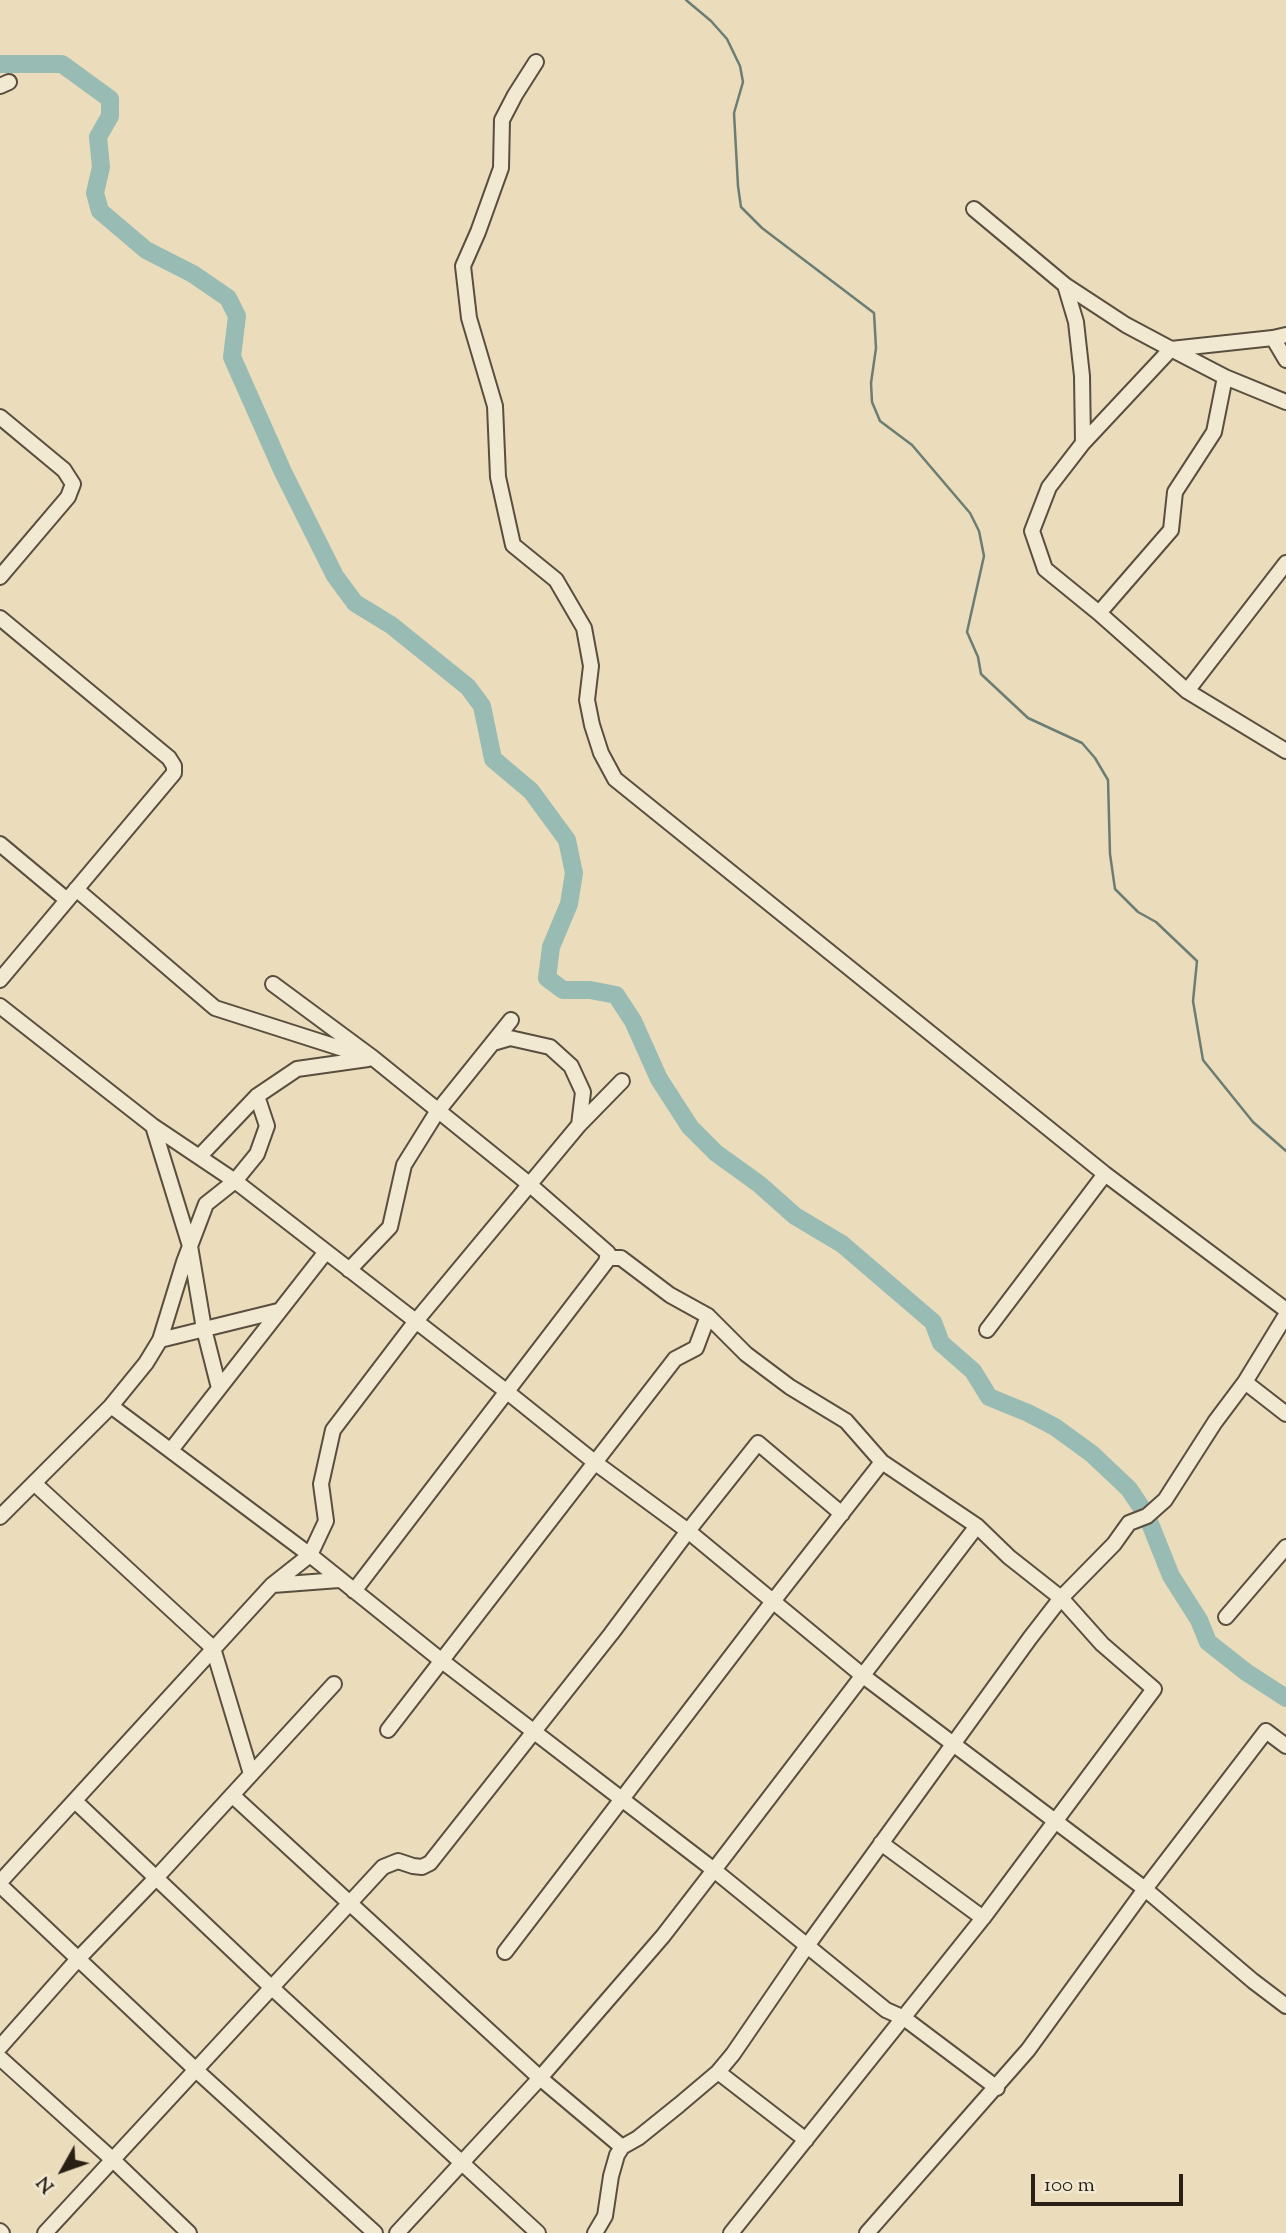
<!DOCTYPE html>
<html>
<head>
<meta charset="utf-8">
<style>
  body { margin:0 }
  #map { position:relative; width:1286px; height:2233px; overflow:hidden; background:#ebddbc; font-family:"Sorts Mill Goudy",serif }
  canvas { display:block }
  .north { position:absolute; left:28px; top:2135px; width:70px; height:70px; -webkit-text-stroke:5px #f2e9d3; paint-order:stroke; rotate:230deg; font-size:19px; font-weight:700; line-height:28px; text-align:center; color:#291f15 }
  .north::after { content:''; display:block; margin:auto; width:24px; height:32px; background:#291f15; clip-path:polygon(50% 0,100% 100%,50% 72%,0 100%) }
  .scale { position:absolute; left:1031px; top:2174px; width:152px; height:32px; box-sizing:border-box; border:4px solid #291f15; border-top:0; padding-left:9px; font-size:21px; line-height:24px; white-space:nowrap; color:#291f15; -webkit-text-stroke:5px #f2e9d3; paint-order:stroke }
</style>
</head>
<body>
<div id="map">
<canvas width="1286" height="2233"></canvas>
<div class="north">N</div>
<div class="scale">100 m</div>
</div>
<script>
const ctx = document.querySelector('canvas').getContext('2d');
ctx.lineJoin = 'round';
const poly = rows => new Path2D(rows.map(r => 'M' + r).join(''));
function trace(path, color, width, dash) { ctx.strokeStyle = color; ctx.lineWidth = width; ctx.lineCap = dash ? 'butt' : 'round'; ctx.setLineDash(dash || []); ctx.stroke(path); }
const stream = poly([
  [686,0,711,21,727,39,740,66,743,82,734,113,738,186,741,207,762,228,874,313,876,348,871,383,872,402,880,421,912,445,970,513,979,531,984,556,967,632,978,657,981,674,1028,718,1082,743,1095,758,1108,780,1110,854,1115,889,1138,912,1156,922,1197,961,1193,1001,1203,1060,1253,1122,1286,1151]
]);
const river = poly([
  [0,64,62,64,110,99,110,116,98,137,101,167,95,193,100,211,146,250,193,274,228,298,237,316,232,357,283,472,335,576,355,603,391,625,468,687,482,706,493,759,531,791,567,840,574,873,569,904,551,947,547,978,563,990,590,990,616,995,633,1021,659,1079,690,1127,716,1153,759,1184,795,1216,842,1244,933,1322,941,1343,973,1371,989,1397,1028,1413,1055,1427,1092,1454,1129,1489,1147,1516,1171,1576,1199,1620,1208,1642,1246,1672,1286,1698]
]);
const minor = poly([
  [536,62,515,95,502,120,501,168,478,232,463,266,469,318,495,406,498,477,513,545,556,580,584,628,591,666,587,700,592,725,601,753,615,779,1105,1174,1286,1310],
  [0,86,9,82],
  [974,209,1065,285,1076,322,1082,376,1083,443,1049,487,1032,531,1045,569,1099,613,1187,691,1286,751],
  [1065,285,1126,325,1171,349,1225,377,1286,402],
  [1273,338,1286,360],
  [0,417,64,470,73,484,68,497,0,577],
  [1083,443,1171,349,1273,338,1286,335],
  [1099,613,1171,530,1175,492,1214,432,1225,377],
  [0,618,169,758,174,766,174,773,0,980],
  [1187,691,1286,563],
  [0,844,67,900],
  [76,889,215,1008,362,1055],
  [273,984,373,1058,529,1184,608,1253,606,1262,354,1591],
  [0,1006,153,1126,235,1181,506,1391,597,1464,688,1531,862,1675,1145,1889,1253,1981,1286,2006],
  [493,1043,510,1038,550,1047,571,1066,583,1092,579,1125],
  [153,1126,190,1246,204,1329,219,1388],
  [199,1157,257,1096,297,1069,368,1059],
  [608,1258,621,1258,670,1295,708,1316,746,1354,790,1387,846,1421,882,1462],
  [349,1270,390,1227,404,1165,437,1112,511,1020],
  [987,1330,1105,1174],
  [160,1340,278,1311],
  [1245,1382,1286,1414],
  [111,1406,310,1555,442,1661,714,1870,977,1526],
  [171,1450,325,1253],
  [34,1483,213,1648,251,1774],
  [0,1517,111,1406,146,1363,160,1340,184,1262,206,1204,235,1181,257,1154,267,1126,257,1096],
  [273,1585,339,1580],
  [1226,1617,1286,1547],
  [388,1730,675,1359,696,1348,708,1316],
  [232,1795,540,2078,622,2147],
  [75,1801,270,1986,538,2233],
  [881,1843,983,1918],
  [0,1882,272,1585,310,1555,326,1521,321,1484,333,1430,416,1321,579,1125,622,1081],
  [0,1885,197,2071,375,2233],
  [505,1952,774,1600,882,1462,977,1526,1009,1557,1061,1598,1102,1644,1154,1689,983,1918,731,2233],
  [0,2047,78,1959,156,1878,334,1684],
  [0,2058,112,2159,189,2233],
  [718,2072,806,2140],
  [0,2231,2,2233],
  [45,2233,383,1867,398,1861,413,1866,422,1867,430,1863,611,1634,688,1531,758,1443,842,1514],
  [397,2233,540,2078,663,1936,714,1870,886,2010,904,2018,997,2088],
  [595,2233,605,2216,611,2176,617,2155,622,2147,638,2138,679,2105,718,2072,733,2054,807,1946,1030,1638,1061,1598,1114,1544,1129,1523,1147,1516,1165,1500,1215,1422,1245,1382,1286,1315],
  [867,2233,1028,2050,1145,1889,1266,1731,1286,1746]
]);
trace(stream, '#6c7d74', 2.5);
trace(river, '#98bbb4', 18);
trace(minor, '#5a4e3f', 18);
trace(minor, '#f2e9d3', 14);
</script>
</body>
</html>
